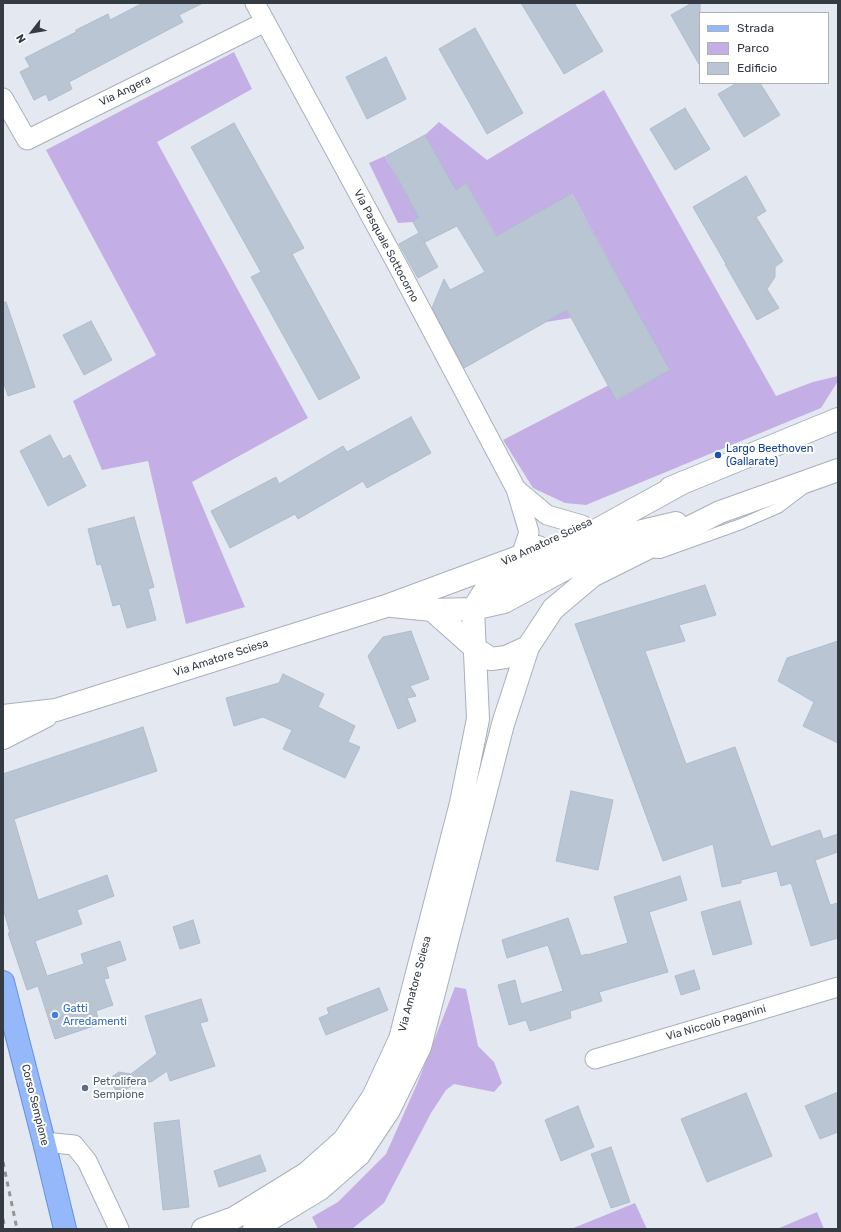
<!DOCTYPE html>
<html>
<head>
<meta charset="utf-8">
<style>
  body { margin:0 }
  #map { position:relative; width:841px; height:1232px; overflow:hidden; background:#e4e9f1; font-family:Rubik,sans-serif }
  canvas { display:block }
  .frame { position:absolute; inset:0; border:4px solid #343b43; pointer-events:none }
  .legend { position:absolute; left:699px; top:12px; width:130px; height:72px; box-sizing:border-box; background:#fff; border:1px solid #aeb1b4; margin:0; padding:5px 7px; list-style:none; font-size:12px; color:#343b43 }
  .legend li { display:flex; align-items:center; gap:8px; height:20px }
  .legend b { width:20px; border:1px solid #aeb1b4 }
  .north { position:absolute; left:12px; top:12px; width:40px; height:40px; -webkit-text-stroke:3px #fff; paint-order:stroke; rotate:239deg; font-size:11px; font-weight:700; line-height:16px; text-align:center; color:#343b43 }
  .north::after { content:''; display:block; margin:auto; width:14px; height:18px; background:#343b43; clip-path:polygon(50% 0,100% 100%,50% 72%,0 100%) }
</style>
</head>
<body>
<div id="map">
<canvas width="841" height="1232"></canvas>
<div class="frame"></div>
<ul class="legend">
<li><b style="height:5px;background:#95b8fa"></b>Strada</li>
<li><b style="height:11px;background:#c3aee5"></b>Parco</li>
<li><b style="height:11px;background:#bac5d3"></b>Edificio</li>
</ul>
<div class="north">N</div>
</div>
<script>
const ctx = document.querySelector('canvas').getContext('2d');
ctx.lineJoin = 'round';
function paint(path, color) { ctx.fillStyle = color; ctx.fill(path, 'evenodd'); }
const poly = rows => new Path2D(rows.map(r => 'M' + r).join(''));
function trace(path, color, width, dash) { ctx.strokeStyle = color; ctx.lineWidth = width; ctx.lineCap = dash ? 'butt' : 'round'; ctx.setLineDash(dash || []); ctx.stroke(path); }
function label(font, color, halo, rows, align = 'center') {
  ctx.font = font + ' Rubik,sans-serif'; ctx.lineWidth = 4; ctx.setLineDash([]); ctx.textBaseline = 'middle'; ctx.strokeStyle = halo; ctx.fillStyle = color; for (const [text, x, y, turn = 0] of rows) {
    ctx.save(); ctx.translate(x, y); ctx.rotate((+turn || 0) * Math.PI / 180); ctx.textAlign = isNaN(turn) ? turn : align; if (halo) ctx.strokeText(text, 0, 0); ctx.fillText(text, 0, 0); ctx.restore();
  }
}
const green = poly([
  [234,52,252,89,157,142,308,418,192,482,245,607,186,624,148,461,102,470,73,401,156,355,46,150],
  [604,90,776,396,813,382,838,376,838,381,821,408,586,505,565,503,533,488,503,440,609,385,617,400,669,370,572,194,518,224,571,318,546,322,466,183,413,222,398,223,369,163,385,156,407,195,446,174,425,135,439,122,487,160],
  [455,987,466,989,478,1046,494,1062,502,1083,494,1092,454,1084,446,1090,431,1113,384,1203,352,1229,318,1229,312,1217,338,1202,386,1154,417,1084],
  [635,1203,647,1229,571,1229],
  [817,1212,824,1229,777,1229]
]);
const building = poly([
  [143,3,203,3,179,15,183,22,69,82,72,89,49,101,46,94,34,100,20,72,30,67,25,58,76,32,76,30,108,14,110,20,143,3],
  [521,3,574,3,603,51,564,74,521,3],
  [692,3,700,3,700,66,671,15,692,3],
  [475,28,523,113,487,134,439,49,475,28],
  [386,57,406,99,367,119,346,77,386,57],
  [737,83,760,83,780,115,744,137,718,94,737,83],
  [685,108,710,149,675,170,650,129,685,108],
  [234,123,304,248,292,254,360,378,319,400,251,277,261,272,191,147,234,123],
  [425,135,456,190,466,183,496,236,571,194,670,370,616,400,567,310,464,368,432,308,444,279,450,290,485,272,457,226,425,242,421,236,438,267,418,278,399,244,419,233,413,222,419,218,386,156,425,135],
  [746,176,766,211,756,217,783,261,775,267,775,277,767,289,779,308,757,320,725,264,726,264,693,207,746,176],
  [6,302,35,387,8,396,3,381,3,303,6,302],
  [91,321,112,360,84,375,63,335,91,321],
  [411,417,431,453,367,488,363,481,298,519,295,514,230,548,211,511,276,477,279,484,343,446,347,452,411,417],
  [50,435,63,459,70,455,86,486,48,506,20,451,50,435],
  [134,517,154,587,148,589,156,620,127,628,120,604,113,606,101,564,97,565,88,529,134,517],
  [705,585,716,615,679,625,685,641,645,651,686,764,735,747,771,847,820,830,823,839,838,834,838,852,815,860,830,905,838,903,838,938,811,946,791,883,781,886,777,871,741,880,741,883,722,887,713,844,663,861,575,624,705,585],
  [411,631,429,679,410,686,416,696,407,698,416,721,398,729,368,656,383,637,411,631],
  [838,641,838,743,803,726,814,702,778,681,787,658,838,641],
  [283,674,324,694,318,707,355,726,348,742,360,747,345,778,283,749,292,730,263,717,234,726,226,698,279,683,283,674],
  [143,727,157,771,14,819,38,900,107,875,114,896,77,910,82,924,35,941,47,976,84,964,81,954,120,941,126,960,106,967,109,978,104,979,113,1005,96,1011,100,1024,55,1039,38,986,27,990,8,933,10,933,3,908,3,774,143,727],
  [571,791,613,800,598,870,556,861,571,791],
  [680,876,687,900,649,912,668,972,599,992,602,1001,570,1011,571,1018,530,1031,526,1020,509,1025,498,985,515,980,521,1004,563,991,548,945,507,958,502,940,568,918,581,956,587,954,587,955,628,943,614,897,680,876],
  [740,901,752,944,713,955,701,912,740,901],
  [193,920,200,943,180,949,173,927,193,920],
  [694,970,700,989,681,995,675,976,694,970],
  [379,988,388,1010,326,1035,319,1018,329,1014,327,1008,379,988],
  [201,999,208,1021,200,1023,215,1066,170,1081,167,1071,151,1082,140,1080,124,1091,116,1090,111,1084,113,1076,119,1072,131,1074,157,1054,145,1016,201,999],
  [838,1092,838,1132,820,1139,805,1106,838,1092],
  [746,1093,772,1156,707,1182,681,1119,746,1093],
  [578,1106,594,1147,561,1161,545,1120,578,1106],
  [179,1120,189,1207,163,1210,154,1123,179,1120],
  [611,1147,630,1202,611,1208,591,1154,611,1147],
  [260,1155,266,1171,219,1187,214,1171,260,1155]
]);
const service = poly([
  [656,553,660,553,741,524,778,508,802,490]
]);
const minor = poly([
  [255,3,399,268,516,489,529,532,521,556],
  [3,98,27,140,265,22],
  [516,489,547,515,582,525],
  [595,1059,838,987],
  [44,1142,74,1145,87,1161,119,1229]
]);
const tertiary = poly([
  [670,488,838,419],
  [392,606,432,610,473,609,504,602,630,534,676,523],
  [432,610,476,649,491,659,506,657,528,647],
  [3,716,56,710,338,621,386,606,521,556,538,547],
  [3,738,46,716],
  [203,1229,234,1218,307,1173,344,1140,373,1097,400,1039,461,803,478,719,473,609,484,592,684,482],
  [254,1229,320,1189,359,1155,389,1110,420,1047,503,724,528,647,553,609,592,576,720,512,838,470]
]);
const primary = poly([
  [3,982,44,1142,65,1229]
]);
const rail = poly([
  [3,1162,17,1229],
  [3,1219,5,1229]
]);
const markers = [
  [718,455,4,"#1a4fb4"],
  [55,1015,4,"#3f7fe0"],
  [85,1088,4,"#5c6f8a"]
];
const streetNames = [
  ["Via Angera",125,91,-26],
  ["Via Pasquale Sottocorno",386,246,62],
  ["Via Amatore Sciesa",547,542,-25],
  ["Via Amatore Sciesa",221,658,-18],
  ["Via Amatore Sciesa",415,984,-75],
  ["Via Niccolò Paganini",716,1023,-16],
  ["Corso Sempione",35,1105,76]
];
const transitNames = [
  ["Largo Beethoven",726,449],
  ["(Gallarate)",726,462]
];
const shopNames = [
  ["Gatti",63,1009],
  ["Arredamenti",63,1022]
];
const serviceNames = [
  ["Petrolifera",93,1082],
  ["Sempione",93,1095]
];
paint(green, '#c3aee5');
paint(building, '#bac5d3');
trace(building, '#aebccd', 1);
trace(service, '#a7b0bc', 12);
trace(minor, '#a7b0bc', 21);
trace(tertiary, '#a7b0bc', 24);
trace(primary, '#6591df', 24);
trace(service, '#fff', 10);
trace(minor, '#fff', 19);
trace(tertiary, '#fff', 22);
trace(primary, '#95b8fa', 22);
trace(rail, '#949494', 3, [5, 5]);
for (const [x, y, r, color] of markers) { const dot = new Path2D(); dot.arc(x, y, r, 0, 2 * Math.PI); ctx.fillStyle = color; ctx.fill(dot); trace(dot, '#fff', 1.5); }
label('11px', '#343b43', '#fff', streetNames);
label('11px', '#164399', '#fff', transitNames, 'left');
label('11px', '#366cbe', '#fff', shopNames, 'left');
label('11px', '#4e5e75', '#fff', serviceNames, 'left');
</script>
</body>
</html>
